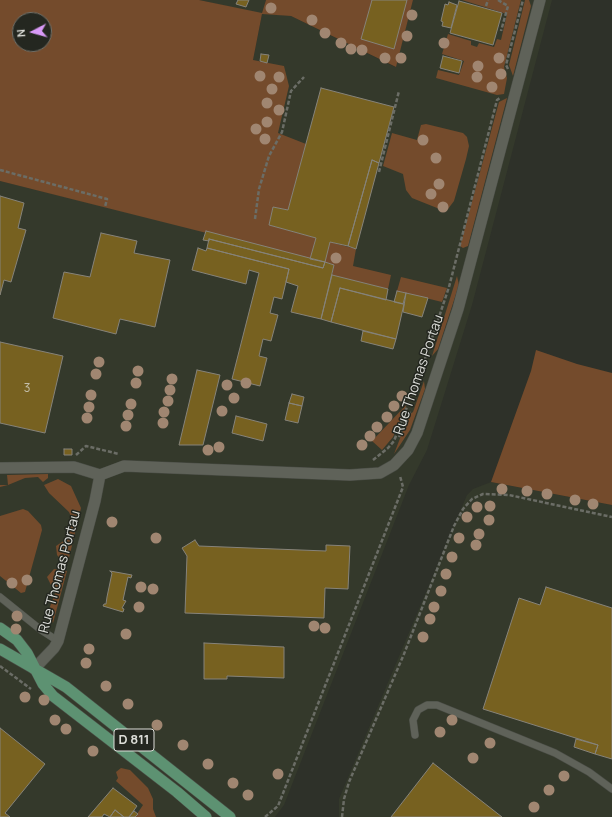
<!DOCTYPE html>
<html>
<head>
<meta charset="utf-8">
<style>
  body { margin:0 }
  #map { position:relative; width:612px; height:817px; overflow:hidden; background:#2e3129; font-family:Manrope,sans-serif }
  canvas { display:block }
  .north { position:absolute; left:12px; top:12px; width:40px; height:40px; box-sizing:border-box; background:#242720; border:1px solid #6e706a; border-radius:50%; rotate:264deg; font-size:11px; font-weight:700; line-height:16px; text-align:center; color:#dcddd8 }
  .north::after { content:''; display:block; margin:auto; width:14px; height:18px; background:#d99af7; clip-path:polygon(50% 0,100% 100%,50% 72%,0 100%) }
</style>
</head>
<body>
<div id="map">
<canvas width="612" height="817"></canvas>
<div class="north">N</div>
</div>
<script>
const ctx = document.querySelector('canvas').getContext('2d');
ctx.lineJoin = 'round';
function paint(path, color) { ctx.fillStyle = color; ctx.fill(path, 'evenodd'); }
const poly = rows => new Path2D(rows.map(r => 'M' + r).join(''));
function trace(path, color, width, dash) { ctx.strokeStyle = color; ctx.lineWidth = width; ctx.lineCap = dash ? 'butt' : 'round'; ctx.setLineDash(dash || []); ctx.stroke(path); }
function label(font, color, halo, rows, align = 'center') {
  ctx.font = font + ' Manrope,sans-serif'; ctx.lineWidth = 3; ctx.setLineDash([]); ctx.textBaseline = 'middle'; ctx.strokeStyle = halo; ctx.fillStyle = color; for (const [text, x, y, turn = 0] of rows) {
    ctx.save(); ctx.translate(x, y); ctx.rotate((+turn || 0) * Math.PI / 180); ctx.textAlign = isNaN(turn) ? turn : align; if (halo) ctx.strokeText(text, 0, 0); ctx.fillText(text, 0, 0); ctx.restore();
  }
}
const built = poly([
  [199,0,266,0,262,13,291,16,395,67,413,0,552,0,472,305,427,450,409,485,284,805,275,817,0,817,0,181,219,235,262,14],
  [491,482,612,505,612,817,339,817,339,799,467,495,473,489]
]);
const green = poly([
  [0,0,199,0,262,13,266,0,413,0,396,67,291,16,262,14,253,60,284,66,289,86,278,133,306,144,288,210,273,207,269,225,316,238,310,259,0,181],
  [20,20,44,20,44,44,20,44],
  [462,0,521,0,504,67,507,78,504,94,497,95,436,78,438,70,459,75,464,61,442,54,448,34,471,41,471,45,477,47,479,43,494,47,497,39,501,40,507,14],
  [525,0,529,0,531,6,513,76,509,65],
  [507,98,468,246,463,248,460,246,499,102],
  [426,124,463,133,467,137,469,146,466,159,454,201,448,209,442,210,412,198,406,190,403,174,383,166,392,133,417,140,421,125],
  [330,242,356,249,353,266,391,275,388,289,332,275,334,265,325,262],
  [457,276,459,285,438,349,432,356],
  [401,277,447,288,442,302,397,291],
  [536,350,577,364,612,373,612,505,491,482,531,371],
  [424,381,425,389,410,430,394,454,409,415,413,412],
  [407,404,393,437,382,450,372,441],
  [48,474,48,478,43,482,38,477,25,478,8,485,0,487,0,485,8,485,7,475],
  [58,479,71,486,81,508,68,562,63,562,57,555,56,546,68,538,72,519,69,512,49,493,44,485],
  [23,509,28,511,41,525,42,530,25,592,21,593,0,576,0,516],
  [54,569,67,571,53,623,47,615,55,593,47,577],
  [121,768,130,770,148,788,153,799,153,809,156,817,135,817,143,805,116,781,118,778,116,772]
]);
const building = poly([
  [238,0,249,0,246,7,236,4,238,0],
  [372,0,407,0,394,49,361,39,372,0],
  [459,1,502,13,493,45,450,33,459,1],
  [449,2,457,5,451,28,442,26,443,22,441,21,445,4,448,5,449,2],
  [261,54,269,55,267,63,260,61,261,54],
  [443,56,462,61,459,73,440,68,443,56],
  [321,88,394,107,379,163,372,160,348,246,330,242,325,262,310,259,316,238,269,225,273,207,288,210,321,88],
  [372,160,379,163,356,249,348,246,372,160],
  [0,196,24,203,18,228,26,230,11,282,4,280,0,295,0,196],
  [206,231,325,262,323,268,209,239,209,241,203,240,206,231],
  [101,233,137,241,134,253,170,260,155,327,120,319,116,334,53,318,64,272,90,277,101,233],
  [209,239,323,268,325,262,334,265,321,319,291,312,298,286,286,282,289,269,207,248,209,239],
  [198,248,206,251,207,248,289,269,282,299,274,297,270,313,278,315,271,341,263,339,259,356,267,358,260,386,232,379,259,273,249,270,246,284,192,270,198,248],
  [332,275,388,289,386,300,340,288,331,322,321,319,332,275],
  [340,288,404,304,396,339,331,322,340,288],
  [397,291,406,293,403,304,394,302,397,291],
  [406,293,428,298,422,317,403,312,406,293],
  [363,331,396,339,393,349,361,341,363,331],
  [0,342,63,356,45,433,0,423,0,342],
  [197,370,220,375,203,445,179,445,197,370],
  [292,394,304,397,302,406,289,403,292,394],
  [289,403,302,406,298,423,285,420,289,403],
  [236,416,267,424,263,441,232,433,236,416],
  [64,449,72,449,72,455,64,455,64,449],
  [195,540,199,546,326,551,326,545,350,546,348,589,325,588,324,618,185,613,187,556,182,548,195,540],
  [110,571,132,575,131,578,128,577,123,600,126,601,122,608,124,609,123,612,103,606,104,604,106,604,107,597,112,573,110,571],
  [546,587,612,608,612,759,595,754,598,745,483,709,519,598,540,605,546,587],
  [204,643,284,647,284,678,227,676,227,679,204,679,204,643],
  [0,728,45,764,5,813,10,817,0,817,0,728],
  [576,739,598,745,595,754,574,747,576,739],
  [433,763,502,817,391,817,433,763],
  [113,788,137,806,129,817,124,817,115,810,110,817,104,814,102,817,88,817,113,788],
  [115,810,124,817,110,817,115,810],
  [134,811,138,814,135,817,129,817,134,811]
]);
const path = poly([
  [498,0,508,6,501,31],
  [486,6,488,0],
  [508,69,506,65,523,0],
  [0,170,107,199,105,207],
  [379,172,399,91],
  [255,219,259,189,269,156,282,132,291,91,304,77],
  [399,437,408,414,411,412],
  [76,455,86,446,119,454],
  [373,460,388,448,394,441,423,365,449,287,497,100,500,98],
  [0,666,31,689],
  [265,817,278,806,403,487,400,476],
  [342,817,344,799,349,782,404,654,454,526,463,509,472,499,483,494,509,495,612,517]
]);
const service = poly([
  [0,597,41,630,58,641],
  [415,735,413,720,418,710,427,705,437,705,555,753,589,772,612,789]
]);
const minor = poly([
  [0,468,74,467,100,475,124,466,350,475,380,473,394,465,408,450,417,433,458,309,540,0],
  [34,669,54,648,58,641,95,501,100,475]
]);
const primary = poly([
  [0,628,17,640,27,653,43,684,53,696,177,792,206,817],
  [0,649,66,687,230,817]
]);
const trees = [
  [271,8],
  [412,15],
  [312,20],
  [325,33],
  [407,36],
  [341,43],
  [444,43],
  [351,49],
  [362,50],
  [385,58],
  [401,58],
  [499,58],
  [478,66],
  [501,74],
  [260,76],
  [279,77],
  [477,77],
  [492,87],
  [272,89],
  [267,103],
  [279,110],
  [267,122],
  [256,129],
  [265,139],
  [423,140],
  [436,158],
  [439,184],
  [431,194],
  [443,207],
  [336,258],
  [99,362],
  [138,371],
  [96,374],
  [172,379],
  [136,383],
  [246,383],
  [227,385],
  [170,390],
  [91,395],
  [402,396],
  [234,398],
  [168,401],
  [131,404],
  [394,406],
  [89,407],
  [222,411],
  [164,412],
  [128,415],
  [387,417],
  [87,418],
  [163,423],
  [126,426],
  [377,427],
  [370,436],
  [362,445],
  [219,447],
  [208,450],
  [502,489],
  [527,491],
  [547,494],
  [575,500],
  [593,504],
  [490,506],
  [477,507],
  [467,517],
  [489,520],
  [112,522],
  [479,534],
  [156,538],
  [459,538],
  [476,545],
  [452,557],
  [446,574],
  [27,580],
  [12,583],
  [141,587],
  [153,589],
  [441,591],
  [139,607],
  [434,607],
  [17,616],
  [430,619],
  [314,626],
  [325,628],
  [16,629],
  [126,634],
  [423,637],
  [89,649],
  [86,663],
  [106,686],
  [25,697],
  [44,700],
  [128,704],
  [55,720],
  [452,720],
  [157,725],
  [66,729],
  [440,732],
  [490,743],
  [183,745],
  [93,751],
  [473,758],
  [208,764],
  [278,774],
  [564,776],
  [233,783],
  [549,790],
  [248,795],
  [534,807]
];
const numberNames = [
  ["3",27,389]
];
const shields = [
  [134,740,40]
];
const shieldNames = [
  ["D 811",134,740]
];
const streetNames = [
  ["Rue Thomas Portau",419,375,-71],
  ["Rue Thomas Portau",60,572,-75]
];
paint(built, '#34392b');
paint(green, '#744b2c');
paint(building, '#776120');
trace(building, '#86837a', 1);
trace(service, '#494c45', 8);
trace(minor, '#494c45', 12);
trace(primary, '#494c45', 12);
trace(path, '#6b6d66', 2.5, [4, 2]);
trace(service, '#5f6259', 7);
trace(minor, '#5f6259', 11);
trace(primary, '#5d9272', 11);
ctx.fillStyle = '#a08671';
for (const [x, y] of trees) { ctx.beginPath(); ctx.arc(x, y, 5.5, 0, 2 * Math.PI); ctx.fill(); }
label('12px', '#c3beaa', null, numberNames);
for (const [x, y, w] of shields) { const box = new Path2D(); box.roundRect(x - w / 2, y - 11, w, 22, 3); ctx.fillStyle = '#242720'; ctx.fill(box); trace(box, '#dcddd8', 1); }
label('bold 13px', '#dcddd8', null, shieldNames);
label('14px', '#dcddd8', '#242720', streetNames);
</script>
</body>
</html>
